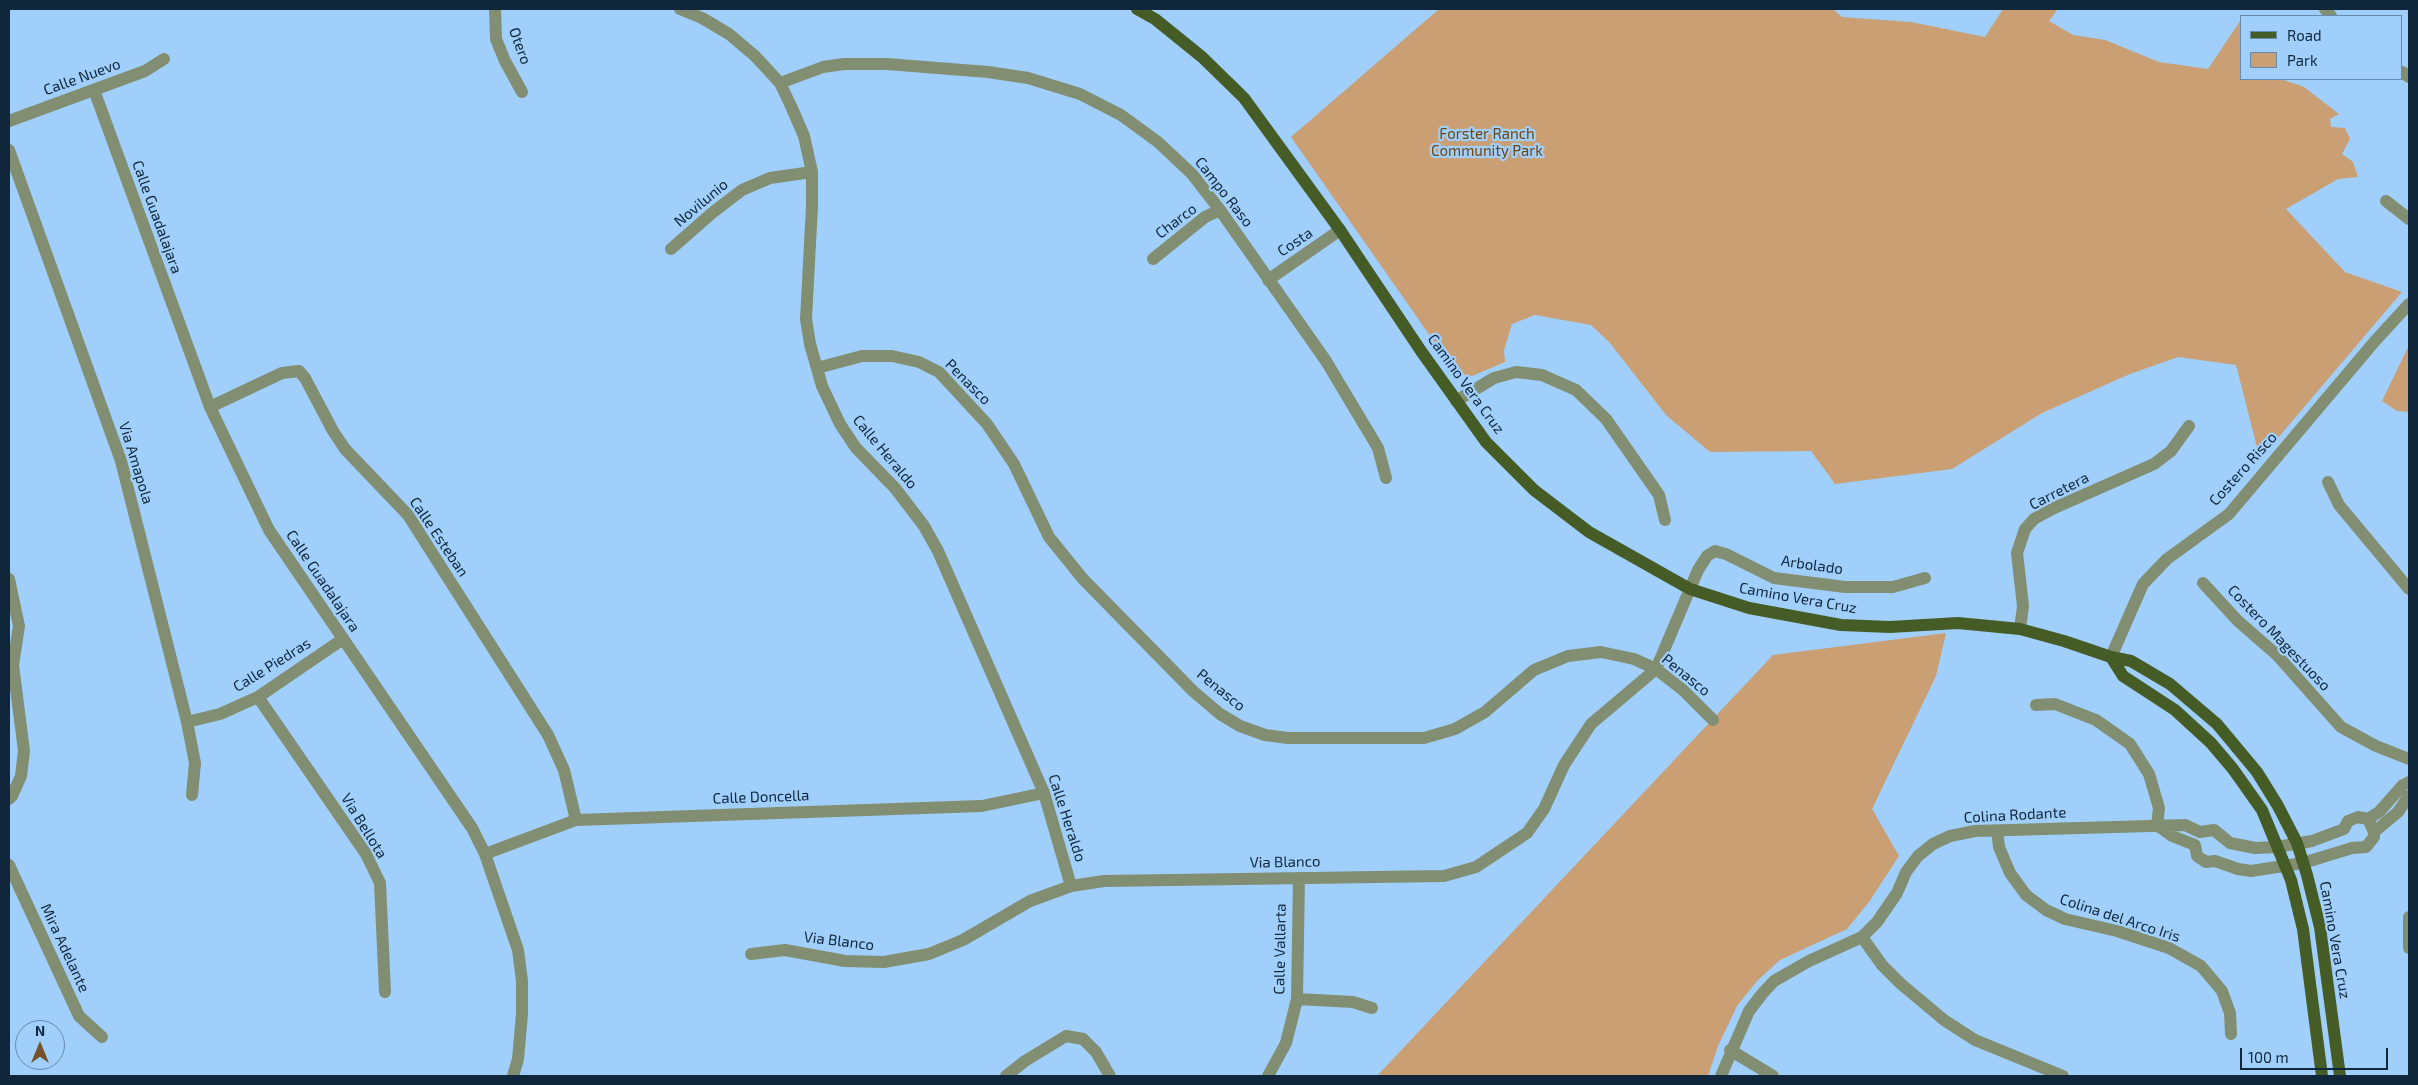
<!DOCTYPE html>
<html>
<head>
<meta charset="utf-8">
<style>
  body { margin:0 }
  #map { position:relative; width:2418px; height:1085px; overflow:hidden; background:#a1cffb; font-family:"Exo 2",sans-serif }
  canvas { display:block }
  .frame { position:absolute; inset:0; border:10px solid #0f263b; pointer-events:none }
  .legend { position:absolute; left:2240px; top:15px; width:162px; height:65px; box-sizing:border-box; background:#a1cffb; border:1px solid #678bae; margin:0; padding:6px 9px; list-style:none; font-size:15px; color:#0f263b }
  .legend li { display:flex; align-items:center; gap:10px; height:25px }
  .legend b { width:25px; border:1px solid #678bae }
  .north { position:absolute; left:15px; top:1020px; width:50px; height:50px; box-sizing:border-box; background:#a1cffb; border:1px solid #678bae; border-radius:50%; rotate:0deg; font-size:14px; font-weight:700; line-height:20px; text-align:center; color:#0f263b }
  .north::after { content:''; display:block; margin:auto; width:18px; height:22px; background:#745129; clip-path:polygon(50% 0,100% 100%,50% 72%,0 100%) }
  .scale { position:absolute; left:2240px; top:1048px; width:148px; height:22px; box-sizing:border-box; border:2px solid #0f263b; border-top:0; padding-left:6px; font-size:15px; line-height:18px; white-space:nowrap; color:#0f263b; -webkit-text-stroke:4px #a1cffb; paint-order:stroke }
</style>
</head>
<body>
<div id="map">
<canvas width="2418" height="1085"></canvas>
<div class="frame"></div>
<ul class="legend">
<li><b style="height:6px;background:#465c26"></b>Road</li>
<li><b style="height:14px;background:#c99f73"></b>Park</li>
</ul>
<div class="north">N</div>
<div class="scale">100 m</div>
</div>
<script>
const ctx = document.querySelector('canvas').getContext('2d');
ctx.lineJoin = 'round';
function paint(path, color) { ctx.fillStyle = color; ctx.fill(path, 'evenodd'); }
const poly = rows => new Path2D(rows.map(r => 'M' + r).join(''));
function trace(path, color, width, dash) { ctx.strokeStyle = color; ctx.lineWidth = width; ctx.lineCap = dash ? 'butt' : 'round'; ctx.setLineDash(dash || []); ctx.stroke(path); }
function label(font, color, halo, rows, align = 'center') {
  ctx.font = font + ' "Exo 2",sans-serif'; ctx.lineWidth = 4.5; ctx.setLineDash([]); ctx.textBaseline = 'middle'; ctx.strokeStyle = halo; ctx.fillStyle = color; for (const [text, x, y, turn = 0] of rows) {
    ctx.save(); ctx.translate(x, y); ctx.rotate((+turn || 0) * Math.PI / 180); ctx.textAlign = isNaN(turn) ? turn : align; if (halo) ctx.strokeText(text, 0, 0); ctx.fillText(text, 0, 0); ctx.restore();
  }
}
const green = poly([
  [1439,9,1833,9,1842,17,1911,22,1985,37,2003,9,2058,9,2049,21,2073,35,2105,40,2159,62,2208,69,2242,18,2242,79,2281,79,2304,87,2339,114,2330,119,2331,127,2345,128,2350,139,2342,154,2353,162,2358,177,2338,179,2286,209,2345,272,2402,292,2260,459,2236,365,2178,357,2130,374,2042,413,1952,469,1835,484,1811,451,1710,452,1666,415,1610,343,1591,325,1535,315,1512,324,1504,350,1505,362,1472,376,1456,373,1291,137],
  [2409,345,2409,412,2397,411,2382,401],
  [1946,633,1936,676,1872,809,1899,856,1869,902,1847,929,1780,960,1757,981,1737,1006,1718,1046,1708,1076,1377,1076,1773,655]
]);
const minor = poly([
  [495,9,496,39,505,61,522,92],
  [680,9,702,18,729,34,755,56,780,83,791,106,804,136,812,172,812,206,806,319,810,344,822,386,840,424,856,448,895,488,924,526,938,551,1044,793,1071,886],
  [2325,9,2331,16],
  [2402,72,2409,77],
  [780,83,823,67,844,64,887,64,988,72,1028,78,1080,94,1121,115,1158,142,1192,174,1220,210,1326,361,1378,448,1386,478],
  [94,90,210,407,269,530,472,828,485,854,518,950,522,981,522,1014,518,1059,513,1076],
  [9,121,145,71,164,59],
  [9,150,121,461,187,722,195,763,192,795],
  [2386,201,2409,219],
  [671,249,712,213,742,190,770,178,812,172],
  [1153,259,1205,217,1220,210],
  [1268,280,1340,230],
  [817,368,862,356,892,356,919,362,939,372,987,424,1014,464,1049,537,1083,579,1193,691,1220,714,1240,726,1265,735,1288,738,1424,738,1455,729,1485,712,1534,670,1568,656,1601,652,1634,659,1656,669,1683,690,1713,720],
  [1456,401,1494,378,1516,372,1542,375,1576,390,1606,419,1659,495,1665,520],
  [210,407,282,373,299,371,305,378,333,431,345,449,408,515,548,735,564,770,576,820],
  [2328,482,2339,505,2409,589],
  [9,579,19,626,13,665,24,751,21,776,12,796,9,799],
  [2203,583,2238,621,2277,655,2341,727,2376,746,2409,759],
  [2020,629,2023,606,2017,553,2025,529,2034,519,2052,509,2154,464,2171,451,2189,426],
  [2111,657,2143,584,2167,559,2229,514,2375,341,2409,304],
  [258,697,366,854,380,883,385,992],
  [2036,705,2055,704,2096,720,2130,744,2149,774,2159,808,2157,825],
  [187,722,220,714,258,697,343,639],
  [2157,825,2172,836,2195,845,2197,856,2206,862,2215,861,2238,869,2251,871,2303,863,2352,848,2366,847,2374,837,2374,832,2368,819],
  [1997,831,1999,847,2010,873,2026,895,2046,910,2065,919,2117,931,2169,948,2201,966,2222,991,2230,1013,2231,1034],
  [2374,832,2398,812,2409,796],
  [485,854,576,820,982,806,1044,793],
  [9,865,79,1016,102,1037],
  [2409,917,2409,948],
  [1862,937,1882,965,1901,984,1944,1020,1975,1040,2063,1076],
  [751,954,785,950,845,961,884,962,929,954,963,940,1030,901,1071,886,1104,881,1444,876,1476,867,1527,833,1544,809,1564,765,1591,724,1656,669,1698,570,1707,556,1715,551,1726,554,1774,578,1845,587,1893,587,1925,578],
  [1297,999,1353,1002,1372,1008],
  [1730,1050,1773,1076],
  [1006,1076,1025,1061,1066,1036,1083,1039,1096,1052,1110,1076],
  [1268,1076,1286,1043,1297,999,1299,878],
  [1721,1076,1749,1011,1762,994,1774,981,1809,961,1862,937,1877,922,1897,893,1906,872,1918,856,1933,844,1950,836,1975,831,2185,825,2200,832,2214,830,2230,843,2255,848,2277,847,2312,841,2344,829,2348,821,2358,817,2368,819,2379,812,2403,785,2409,782]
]);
const major = poly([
  [1137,9,1155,19,1202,57,1244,98,1340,230,1421,351,1486,442,1534,490,1589,532,1690,589,1749,608,1841,625,1890,627,1958,623,2020,629,2064,641,2111,657,2131,661,2170,684,2217,724,2257,772,2278,806,2297,843,2307,875,2320,927,2340,1076],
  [2111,657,2123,676,2175,710,2211,743,2233,769,2262,810,2291,880,2303,929,2322,1076]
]);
const streetNames = [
  ["Otero",520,46,70],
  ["Calle Nuevo",82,77,-20],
  ["Campo Raso",1224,192,52],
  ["Novilunio",701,203,-40],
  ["Calle Guadalajara",157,217,70],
  ["Charco",1176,221,-37],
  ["Costa",1295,242,-34],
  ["Penasco",968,382,45],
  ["Camino Vera Cruz",1466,384,54],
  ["Calle Heraldo",885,452,50],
  ["Via Amapola",136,463,73],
  ["Costero Risco",2243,469,-48],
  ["Carretera",2059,491,-27],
  ["Calle Esteban",439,537,56],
  ["Arbolado",1812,565,8],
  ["Calle Guadalajara",323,581,56],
  ["Camino Vera Cruz",1798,598,10],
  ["Costero Magestuoso",2279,638,46],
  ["Calle Piedras",272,665,-32],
  ["Penasco",1686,675,39],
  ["Penasco",1221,690,39],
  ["Calle Doncella",761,797,-2],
  ["Colina Rodante",2015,815,-3],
  ["Calle Heraldo",1067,818,72],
  ["Via Bellota",364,826,58],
  ["Via Blanco",1285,862,-1],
  ["Colina del Arco Iris",2120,918,18],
  ["Camino Vera Cruz",2335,940,80],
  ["Via Blanco",839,941,7],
  ["Mira Adelante",65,948,65],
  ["Calle Vallarta",1280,949,-89]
];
const parkNames = [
  ["Forster Ranch",1487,134],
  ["Community Park",1487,151]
];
paint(green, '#c99f73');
trace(minor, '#818e72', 12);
trace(major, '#465c26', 12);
label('15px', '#0f263b', '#a1cffb', streetNames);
label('15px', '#6e450f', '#a1cffb', parkNames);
</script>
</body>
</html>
